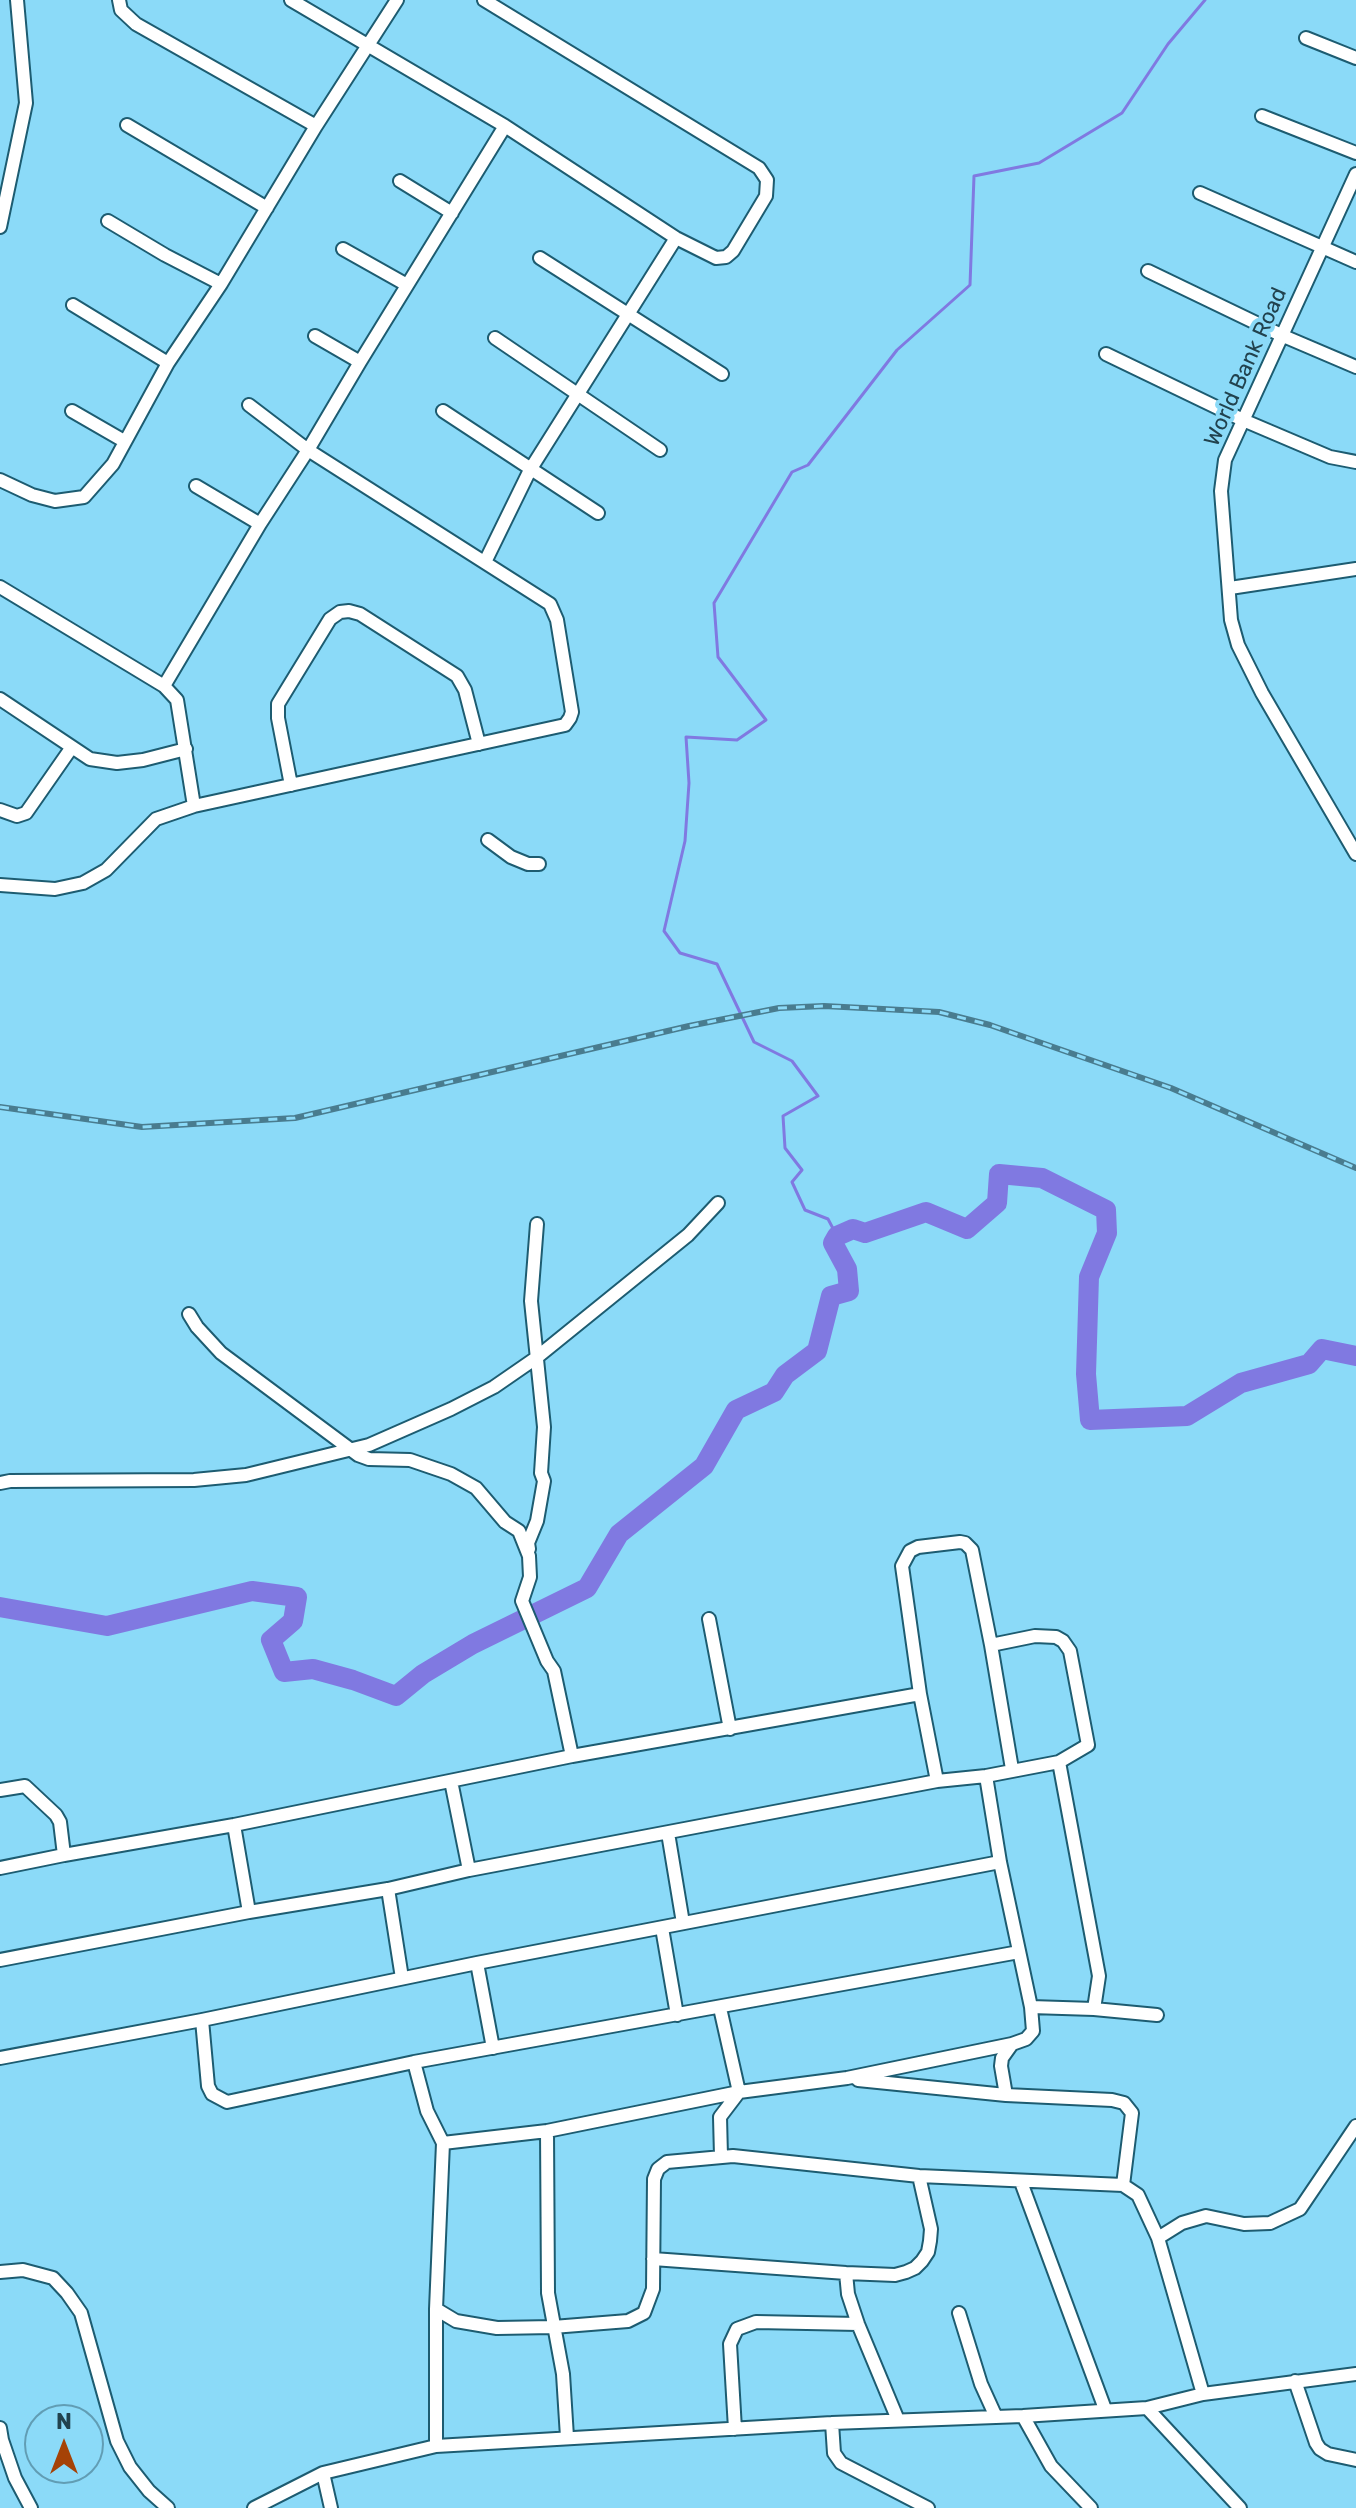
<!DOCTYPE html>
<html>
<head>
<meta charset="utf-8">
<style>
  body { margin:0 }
  #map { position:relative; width:1356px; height:2508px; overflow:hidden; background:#8bdaf8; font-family:Rubik,sans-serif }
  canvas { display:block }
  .north { position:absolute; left:24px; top:2404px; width:80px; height:80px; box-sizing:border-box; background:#8bdaf8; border:2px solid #619db4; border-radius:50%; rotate:0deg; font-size:22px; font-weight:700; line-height:32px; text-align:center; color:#21424e }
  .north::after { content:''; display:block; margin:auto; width:28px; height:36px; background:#a54206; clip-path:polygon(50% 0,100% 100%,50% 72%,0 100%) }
</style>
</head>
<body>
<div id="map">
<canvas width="1356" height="2508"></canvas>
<div class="north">N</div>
</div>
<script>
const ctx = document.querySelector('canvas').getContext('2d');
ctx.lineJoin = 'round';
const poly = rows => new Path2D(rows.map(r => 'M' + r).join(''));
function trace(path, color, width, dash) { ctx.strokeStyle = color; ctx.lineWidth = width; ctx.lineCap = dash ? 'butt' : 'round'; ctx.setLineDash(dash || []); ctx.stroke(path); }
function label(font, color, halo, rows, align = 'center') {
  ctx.font = font + ' Rubik,sans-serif'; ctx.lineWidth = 8; ctx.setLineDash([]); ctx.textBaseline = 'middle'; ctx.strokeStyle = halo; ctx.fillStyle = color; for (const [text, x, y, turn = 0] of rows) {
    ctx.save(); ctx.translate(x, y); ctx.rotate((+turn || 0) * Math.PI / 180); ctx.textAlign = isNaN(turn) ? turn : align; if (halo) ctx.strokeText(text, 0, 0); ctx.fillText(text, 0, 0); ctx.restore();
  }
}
const stream = poly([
  [837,1236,828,1219,805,1210,792,1182,802,1170,785,1148,783,1116,818,1096,792,1061,754,1042,717,964,680,953,664,931,685,841,689,783,686,737,737,740,766,720,718,657,714,603,792,472,808,465,897,350,970,285,974,176,1039,163,1122,113,1168,44,1205,0]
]);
const river = poly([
  [0,1607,107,1626,252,1591,297,1597,293,1621,271,1640,284,1672,313,1669,353,1680,396,1696,423,1674,473,1644,587,1588,619,1534,704,1466,736,1410,774,1392,785,1375,817,1351,831,1296,849,1291,847,1269,833,1243,837,1236,853,1229,865,1233,926,1212,967,1229,997,1203,999,1174,1042,1178,1106,1210,1107,1233,1089,1277,1086,1374,1090,1420,1187,1416,1241,1383,1309,1364,1322,1349,1356,1356]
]);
const minor = poly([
  [119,0,121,10,136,24,316,126,397,0],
  [291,0,505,126,676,238,716,258,726,257,733,251,766,196,767,180,759,168,484,0],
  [1306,38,1356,58],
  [1262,116,1356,153],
  [127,125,267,208],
  [1356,174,1225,460,1221,491,1231,620,1238,645,1262,693,1356,854],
  [400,181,452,213],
  [1200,193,1356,262],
  [108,221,165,255,221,284],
  [0,227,26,103,17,0],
  [343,249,407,285],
  [540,258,722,374],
  [1148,271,1281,335,1356,367],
  [73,305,168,363],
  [315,336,360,362],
  [495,338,660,450],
  [1106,354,1243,420,1330,457,1356,462],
  [72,411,124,441],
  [443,411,598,513],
  [0,480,32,495,55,501,84,497,113,464,168,363,221,284,316,126],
  [196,486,260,524],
  [485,562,530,470,676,238],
  [0,587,164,686,177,700,194,806],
  [1230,588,1356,569],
  [164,686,260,524,308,450,360,362,505,126],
  [0,699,72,747,26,813,17,816,0,810],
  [72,747,90,759,117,763,143,760,186,749],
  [291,785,278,718,278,704,330,619,340,612,349,611,360,614,457,676,465,690,479,744],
  [488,840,511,857,528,864,539,864],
  [0,885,55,889,83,883,106,870,156,819,194,806,565,725,570,718,572,712,557,620,550,604,308,450,249,405],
  [189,1314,197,1327,221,1353,358,1455,369,1459,410,1460,451,1474,476,1488,505,1522,519,1531,529,1556,530,1577,522,1601,547,1661,554,1671,572,1756],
  [0,1483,10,1481,194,1480,246,1475,369,1445,451,1409,494,1387,536,1358,688,1235,718,1203],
  [529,1549,528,1543,537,1521,544,1481,541,1473,544,1427,531,1301,537,1224],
  [709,1619,730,1729],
  [920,1694,937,1781],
  [1059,1762,1099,1976,1094,2009],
  [986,1776,1000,1862,1031,2007,1033,2031,1026,2039,1012,2044,847,2078,739,2092,547,2131,443,2143,427,2111,414,2062,1019,1952],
  [451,1781,469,1870],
  [0,1790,25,1786,56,1815,60,1822,64,1855,234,1825,572,1756,920,1694,902,1566,910,1551,918,1547,960,1542,965,1543,972,1550,991,1645,1012,1769],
  [234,1825,249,1912],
  [668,1833,683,1923],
  [0,1868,64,1855],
  [388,1889,402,1978],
  [662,1928,677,2015],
  [0,1960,249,1912,388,1889,469,1870,937,1781,986,1776,1059,1762,1088,1745,1070,1651,1063,1641,1056,1637,1035,1636,991,1645],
  [477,1963,493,2048],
  [1031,2007,1094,2009,1157,2015],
  [720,2008,739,2092],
  [202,2020,208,2086,212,2094,227,2102,414,2062],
  [0,2058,202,2020,477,1963,1000,1862],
  [858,2080,1006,2095,1112,2100,1124,2103,1132,2113,1123,2185],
  [1006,2095,1001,2066,1002,2058,1012,2044],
  [547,2131,548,2293,563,2374,567,2437],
  [443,2143,436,2309,456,2321,497,2328,553,2327,628,2321,644,2313,653,2289,654,2179,658,2169,667,2162,733,2156,919,2176,1123,2185,1138,2195,1158,2238,1203,2394],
  [721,2156,720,2117,739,2092],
  [1021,2182,1105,2409],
  [1158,2238,1182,2223,1206,2216,1244,2224,1270,2223,1300,2209,1356,2126],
  [653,2259,846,2273,895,2275,906,2272,915,2268,922,2261,928,2252,930,2241,931,2229,919,2176],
  [0,2272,23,2270,53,2278,67,2293,81,2313,117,2441,130,2467,149,2491,168,2508],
  [846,2273,848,2294,858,2324,898,2420],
  [959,2313,981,2384,996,2417],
  [1295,2381,1316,2443,1320,2449,1328,2454,1356,2460],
  [1147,2408,1240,2508],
  [1023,2416,1051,2466,1091,2508],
  [832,2423,834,2453,841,2463,928,2508],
  [0,2428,2,2440,15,2478,31,2508],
  [735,2429,730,2344,737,2329,756,2322,858,2324],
  [436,2446,436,2309],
  [323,2473,331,2508],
  [254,2508,323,2473,436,2446,832,2423,1023,2416,1147,2408,1203,2394,1356,2374]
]);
const rail = poly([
  [0,1107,142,1127,295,1118,689,1026,779,1008,824,1006,883,1009,939,1012,990,1025,1171,1088,1356,1168]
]);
const streetNames = [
  ["World Bank Road",1246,367,-66]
];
trace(stream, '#8079e1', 3);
trace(river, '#8079e1', 20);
trace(minor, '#1d5c71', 16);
trace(minor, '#fff', 12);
trace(rail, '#497c8f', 6);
trace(rail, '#8bdaf8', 3, [9]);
label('22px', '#21424e', '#8bdaf8', streetNames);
</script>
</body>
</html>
